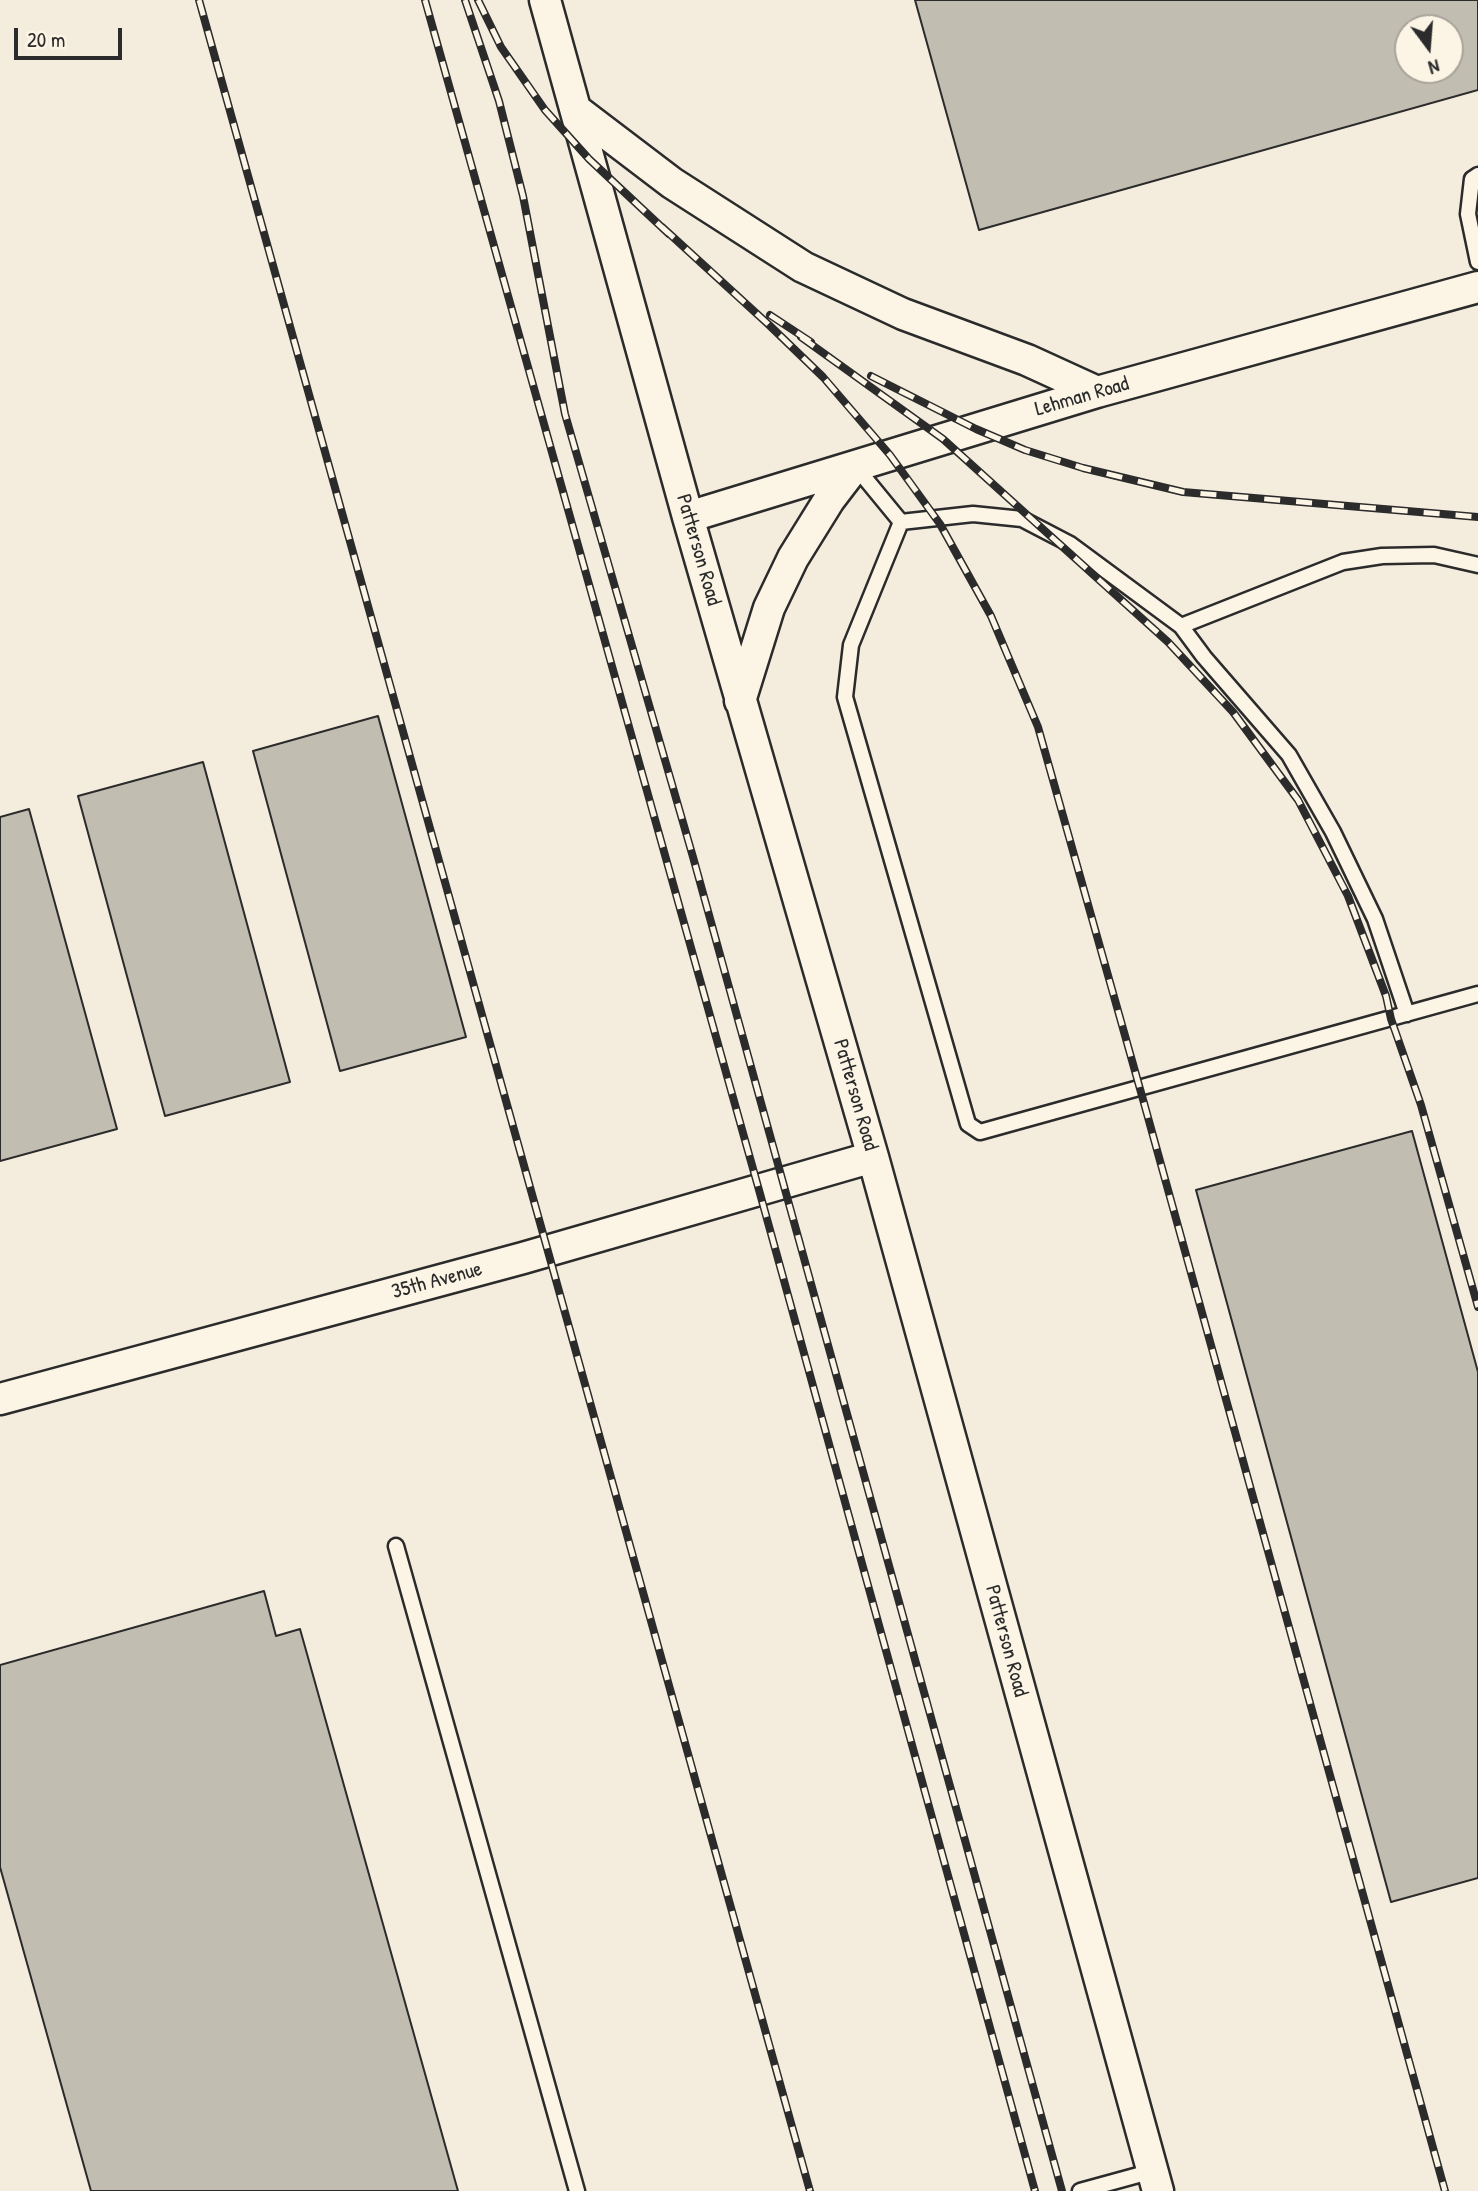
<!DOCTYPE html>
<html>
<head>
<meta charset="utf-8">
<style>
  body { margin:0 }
  #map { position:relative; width:1478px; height:2191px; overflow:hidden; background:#f4edde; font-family:"Patrick Hand",sans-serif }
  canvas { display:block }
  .north { position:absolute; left:1394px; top:14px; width:70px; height:70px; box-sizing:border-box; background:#fcf5e5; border:2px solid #a8a49b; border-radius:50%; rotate:164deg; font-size:19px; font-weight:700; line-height:28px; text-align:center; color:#2b2b2b }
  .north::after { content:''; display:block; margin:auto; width:24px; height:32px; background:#2b2b2b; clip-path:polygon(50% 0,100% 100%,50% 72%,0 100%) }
  .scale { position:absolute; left:14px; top:28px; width:108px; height:32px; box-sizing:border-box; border:4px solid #2b2b2b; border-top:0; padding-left:9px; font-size:21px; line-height:24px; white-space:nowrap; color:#2b2b2b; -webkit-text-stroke:5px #fcf5e5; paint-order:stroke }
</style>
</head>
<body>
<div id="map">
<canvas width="1478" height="2191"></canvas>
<div class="north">N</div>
<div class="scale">20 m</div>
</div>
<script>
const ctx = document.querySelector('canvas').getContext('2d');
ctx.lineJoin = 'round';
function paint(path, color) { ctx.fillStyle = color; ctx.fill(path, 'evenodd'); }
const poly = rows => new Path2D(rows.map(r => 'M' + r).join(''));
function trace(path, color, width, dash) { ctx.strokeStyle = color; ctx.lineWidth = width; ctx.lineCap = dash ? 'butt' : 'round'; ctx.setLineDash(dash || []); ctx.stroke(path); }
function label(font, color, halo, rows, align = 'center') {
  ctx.font = font + ' "Patrick Hand",sans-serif'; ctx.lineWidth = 7; ctx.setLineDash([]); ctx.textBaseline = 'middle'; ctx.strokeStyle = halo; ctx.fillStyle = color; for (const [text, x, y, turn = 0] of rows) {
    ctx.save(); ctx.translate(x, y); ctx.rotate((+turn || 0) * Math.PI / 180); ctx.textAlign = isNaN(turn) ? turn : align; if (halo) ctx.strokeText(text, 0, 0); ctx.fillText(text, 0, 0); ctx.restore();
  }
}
const building = poly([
  [915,0,1478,0,1478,90,979,230,915,0],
  [1408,28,1450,28,1450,70,1408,70,1408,28],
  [378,716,466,1037,340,1071,253,751,378,716],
  [203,762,290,1082,165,1116,78,796,203,762],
  [29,809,117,1129,0,1161,0,817,29,809],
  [1412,1131,1478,1372,1478,1878,1391,1902,1196,1190,1412,1131],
  [264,1591,276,1636,300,1629,458,2191,91,2191,0,1867,0,1665,264,1591]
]);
const lane = poly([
  [1478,175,1472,179,1468,214,1478,262],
  [855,466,901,522,973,514,1022,519,1070,544,1181,626],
  [901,522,851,645,845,697,968,1124,980,1132,1478,994],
  [1407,1014,1375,919,1333,832,1289,755,1204,657,1181,626,1343,562,1382,556,1434,555,1478,565],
  [396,1546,577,2191],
  [1080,2191,1153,2171]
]);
const street = poly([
  [545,0,688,517,873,1157,1158,2191],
  [576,110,672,183,803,267,903,314,1027,360,1097,392],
  [688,517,1097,392,1478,287],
  [740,701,769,608,793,558,829,500,855,466],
  [0,1399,523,1258,873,1157]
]);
const rail = poly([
  [199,0,810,2191],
  [425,0,759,1190,1035,2191],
  [465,0,499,101,523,196,565,414,693,857,1062,2191],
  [478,0,501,47,545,110,589,159,669,234],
  [662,227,768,324,823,377,890,455,940,524,991,616,1038,727,1144,1103,1445,2191],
  [770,315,811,342],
  [801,337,943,439,1168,642,1233,712,1298,800,1348,896,1386,996,1391,1019,1421,1105,1478,1307],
  [871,376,976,429,1025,450,1083,468,1183,492,1478,517]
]);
const streetNames = [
  ["Lehman Road",1082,397,-16],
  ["Patterson Road",698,550,74],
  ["Patterson Road",855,1095,74],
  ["35th Avenue",437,1281,-15],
  ["Patterson Road",1006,1641,75]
];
paint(building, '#c2bdb1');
trace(building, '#2b2b2b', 2);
trace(lane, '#2b2b2b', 19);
trace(street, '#2b2b2b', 35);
trace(lane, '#fcf5e5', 14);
trace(street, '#fcf5e5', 30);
trace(rail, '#2b2b2b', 8);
trace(rail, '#fcf5e5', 5, [16]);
label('21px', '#2b2b2b', '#fcf5e5', streetNames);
</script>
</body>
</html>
